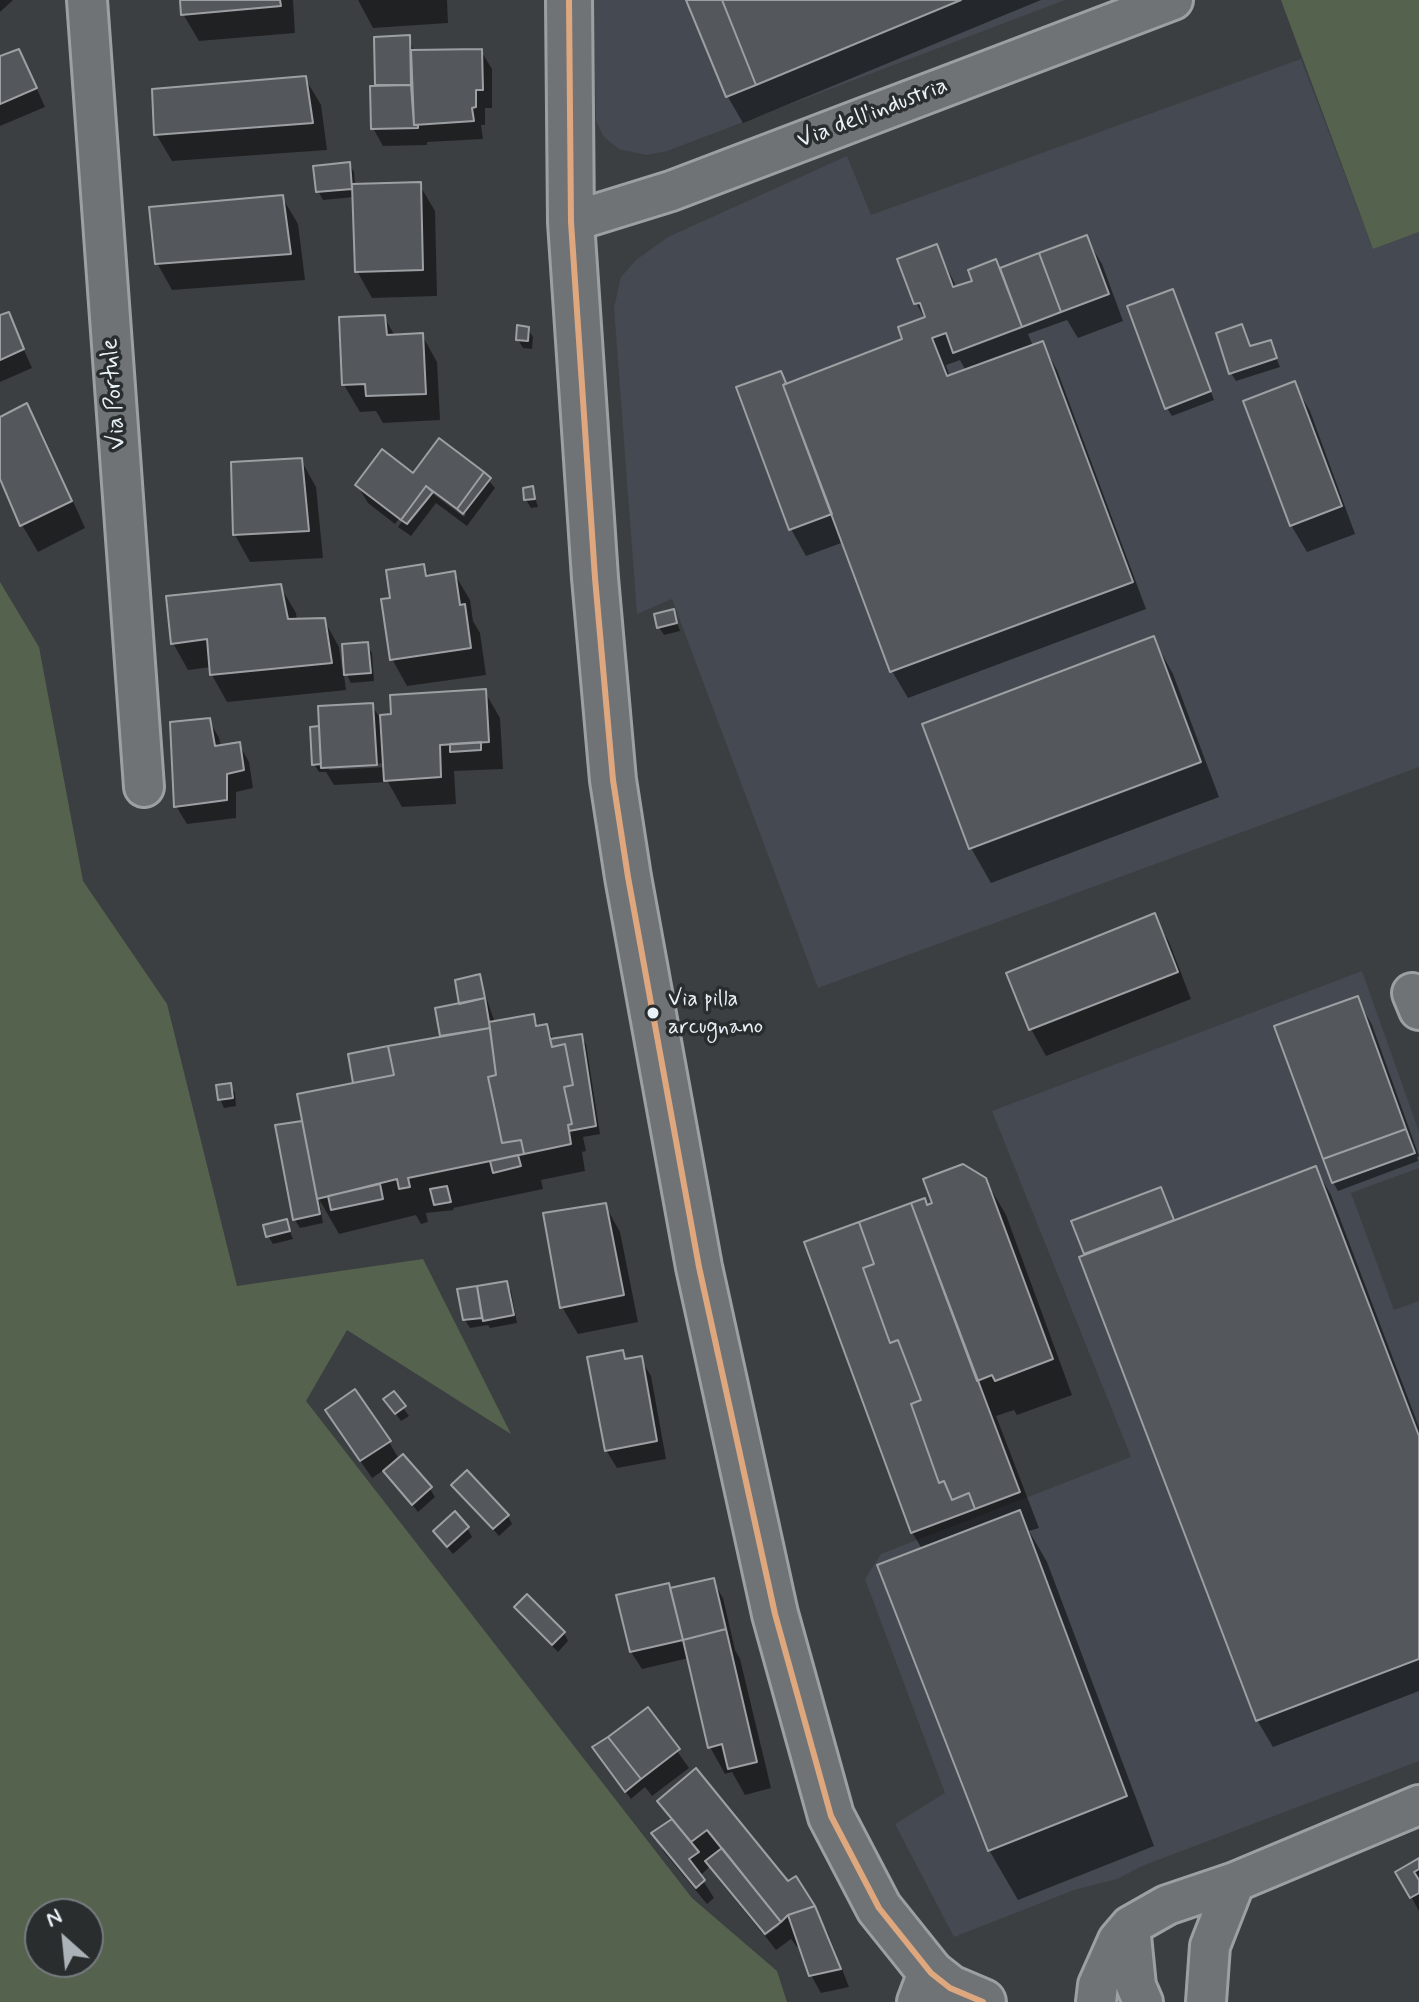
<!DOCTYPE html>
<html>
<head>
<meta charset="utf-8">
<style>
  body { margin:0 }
  #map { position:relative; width:1419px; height:2002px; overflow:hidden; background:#3c3f42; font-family:Mynerve,sans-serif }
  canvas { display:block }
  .north { position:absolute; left:24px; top:1898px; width:80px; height:80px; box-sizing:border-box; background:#2a2d2e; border:2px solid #767b7f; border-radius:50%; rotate:333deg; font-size:22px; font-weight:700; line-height:32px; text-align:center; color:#e8f1f8 }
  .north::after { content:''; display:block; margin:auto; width:28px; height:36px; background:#acb3b8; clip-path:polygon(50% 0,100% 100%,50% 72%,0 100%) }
</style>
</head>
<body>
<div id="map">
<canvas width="1419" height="2002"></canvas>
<div class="north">N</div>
</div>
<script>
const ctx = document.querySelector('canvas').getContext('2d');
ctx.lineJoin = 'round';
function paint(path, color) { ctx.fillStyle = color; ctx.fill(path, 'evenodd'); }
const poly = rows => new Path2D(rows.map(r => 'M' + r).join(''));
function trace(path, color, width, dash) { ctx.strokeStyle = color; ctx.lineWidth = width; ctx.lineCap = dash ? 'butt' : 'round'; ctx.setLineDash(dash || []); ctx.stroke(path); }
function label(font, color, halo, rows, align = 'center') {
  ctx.font = font + ' Mynerve,sans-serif'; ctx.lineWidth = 7; ctx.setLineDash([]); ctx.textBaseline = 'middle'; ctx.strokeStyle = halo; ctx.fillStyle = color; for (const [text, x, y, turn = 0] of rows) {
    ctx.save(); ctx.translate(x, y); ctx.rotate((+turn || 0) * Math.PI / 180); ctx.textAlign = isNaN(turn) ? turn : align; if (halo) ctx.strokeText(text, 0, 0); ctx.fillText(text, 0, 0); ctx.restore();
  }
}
const built = poly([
  [593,0,1065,0,667,151,646,155,619,149,604,137,596,121],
  [1301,59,1373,249,1419,232,1419,767,818,988,672,599,637,614,614,308,621,277,636,260,668,237,847,156,871,215],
  [1362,971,1419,1132,1419,1168,1351,1193,1394,1310,1419,1301,1419,1761,1142,1866,1117,1879,1074,1890,954,1937,895,1824,945,1793,865,1579,881,1554,1131,1457,992,1111]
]);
const green = poly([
  [1281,0,1419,0,1419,232,1373,249],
  [0,582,39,647,83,881,167,1004,237,1286,423,1259,511,1434,347,1330,306,1401,692,1898,777,1971,787,2002,0,2002],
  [88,1914,88,1962,40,1962,40,1914]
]);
const shadow = poly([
  [0,0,13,0,0,12],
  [182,0,293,0,295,33,199,41,183,14],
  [358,0,447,0,448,23,373,28],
  [688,0,1041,0,743,123,728,97],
  [409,37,414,52,481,51,492,69,492,108,485,108,485,125,481,125,483,139,427,142,427,145,383,146,373,128,377,85],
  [0,58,28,69,45,107,0,126],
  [305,78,321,105,327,150,172,161,156,134],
  [349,164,354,172,355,185,419,184,435,211,437,296,372,298,357,271,354,197,323,200,318,191],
  [282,197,298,224,305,280,172,290,157,263],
  [1086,238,1102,264,1123,321,1078,338,1067,320,1028,334,1033,346,1042,343,1057,370,1146,609,908,698,892,671,844,542,806,556,791,529,780,373,787,385,905,341,925,319,916,303,936,246,957,288],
  [960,360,966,371,950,377,946,365],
  [1176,300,1214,400,1172,416,1167,408],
  [8,314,32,368,0,382,0,317],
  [384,317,395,336,422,335,437,362,440,420,383,423,376,411,360,412,344,385],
  [1242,327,1251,348,1270,342,1280,367,1236,381,1231,373],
  [528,329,533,337,532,349,523,348,518,340],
  [1294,384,1310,411,1355,534,1307,552,1291,525],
  [26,406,42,432,85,528,38,552,22,525,0,473,0,419],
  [301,460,316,487,323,558,250,562,235,535],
  [483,474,495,488,467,526,436,503,411,536,398,527,426,488,422,488,395,524,368,503,357,485],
  [428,485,466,514,464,517,432,493],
  [532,488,538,507,531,508,526,500],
  [423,566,430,577,454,573,470,600,473,621,480,633,486,675,407,686,392,659,392,600],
  [280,586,296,613,297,621,324,620,339,647,342,668,367,644,372,653,374,681,351,683,343,668,346,690,227,702,212,675,211,667,188,670,173,643],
  [673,611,680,631,664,635,659,627],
  [1153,638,1173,674,1219,797,991,883,971,848],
  [485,692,500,718,503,769,454,771,456,804,402,807,388,782,334,785,326,772,319,772,314,764,318,728,372,705,382,722],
  [387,763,387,767,329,770,329,766],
  [209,720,219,738,221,747,239,744,249,762,253,788,236,792,236,818,187,824,176,806],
  [1154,916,1169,942,1191,999,1046,1056,1031,1029,1009,974],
  [479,976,495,1023,533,1016,540,1028,546,1026,554,1040,581,1036,586,1044,600,1134,583,1137,586,1151,582,1152,585,1171,541,1180,543,1189,453,1208,454,1210,426,1213,428,1222,421,1224,416,1215,339,1234,319,1199,323,1223,300,1228,295,1220,277,1127,304,1122,356,1084,350,1056,444,1038,437,1009,462,1005],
  [1357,998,1372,1025,1419,1156,1417,1157,1418,1161,1338,1191,1333,1182],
  [230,1085,235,1093,236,1106,224,1108,220,1099],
  [1316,1169,1331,1195,1419,1427,1419,1691,1273,1747,1257,1720,1074,1222,1165,1197,1175,1222],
  [985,1179,1006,1215,1072,1395,1017,1415,1014,1410,996,1416,1039,1528,1029,1531,1047,1562,1154,1846,1018,1900,989,1850,922,1549,912,1532,927,1207],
  [605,1205,620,1232,638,1322,578,1334,562,1307],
  [286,1221,293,1239,273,1244,268,1236],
  [506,1283,511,1291,517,1323,490,1328,488,1325,470,1328,465,1320,459,1291],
  [622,1352,627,1360,640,1358,651,1376,666,1459,617,1468,606,1450],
  [393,1394,409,1416,401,1421,391,1407],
  [338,1428,389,1442,399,1459,430,1489,435,1497,418,1512,384,1470,372,1478],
  [454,1485,508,1516,512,1524,499,1536],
  [467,1528,472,1537,453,1554,440,1539],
  [713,1581,723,1598,735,1650,740,1659,771,1788,745,1795,732,1772,725,1774,710,1747,689,1658,642,1669,631,1652,618,1596,671,1590],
  [517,1608,564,1633,568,1641,558,1652,522,1616],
  [648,1710,689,1768,652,1796,645,1787,631,1799,599,1756],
  [696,1771,788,1884,813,1907,828,1933,849,1987,821,1993,811,1975,800,1944,797,1947,791,1939,776,1950,765,1936,779,1926,779,1920,762,1933,718,1879,710,1866,700,1876,714,1898,707,1904,664,1852,654,1834,672,1822,659,1801],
  [1419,1861,1419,1911,1398,1873]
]);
const building = poly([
  [180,0,280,0,281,6,181,15,180,0],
  [686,0,722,0,756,85,726,97,686,0],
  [722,0,961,0,756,85,722,0],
  [410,35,411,85,375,85,374,37,410,35],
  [19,49,37,88,0,104,0,56,19,49],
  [482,49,483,90,476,90,476,107,472,108,474,121,414,125,411,50,482,49],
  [306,76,313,123,154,135,152,89,306,76],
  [411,85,414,125,418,125,418,128,371,129,370,86,411,85],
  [350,162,352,189,316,192,313,166,350,162],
  [421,182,423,270,355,272,352,184,421,182],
  [283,195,291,254,155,264,149,207,283,195],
  [1087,235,1109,294,1061,312,1039,253,1087,235],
  [937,244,953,287,972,281,968,270,996,259,1022,327,953,353,946,333,932,338,947,376,1043,341,1133,582,890,672,783,385,902,339,898,327,925,317,920,303,914,304,897,259,937,244],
  [1039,253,1061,312,1022,327,1000,268,1039,253],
  [1173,289,1211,391,1165,409,1127,306,1173,289],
  [9,312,24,349,0,360,0,315,9,312],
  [385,315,387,335,423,333,426,394,366,396,365,384,342,385,339,317,385,315],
  [1242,324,1250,346,1271,340,1277,358,1229,374,1216,333,1242,324],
  [517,325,529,327,528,341,516,340,517,325],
  [781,371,786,383,783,385,832,514,789,530,736,387,781,371],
  [1295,381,1342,506,1290,526,1243,401,1295,381],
  [27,403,72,501,20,526,0,479,0,417,27,403],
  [439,438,484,472,457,509,426,486,401,520,355,485,382,449,413,473,439,438],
  [302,458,309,531,233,535,231,462,302,458],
  [484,472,491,478,463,514,457,509,484,472],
  [426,486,433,492,407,524,401,520,426,486],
  [533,486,535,499,524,500,523,488,533,486],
  [424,564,426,576,455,571,460,605,465,604,471,648,390,660,381,599,390,598,386,570,424,564],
  [281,584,288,619,325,618,332,663,210,675,207,639,171,644,166,596,281,584],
  [674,609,677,623,657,628,654,614,674,609],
  [1154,636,1201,762,969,849,922,724,1154,636],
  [368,642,371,673,344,675,342,644,368,642],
  [486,689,489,742,440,745,441,777,384,781,380,715,391,714,390,695,486,689],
  [373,703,377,765,321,768,318,706,373,703],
  [210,718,215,746,240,742,244,770,227,774,227,800,174,807,170,722,210,718],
  [319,726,321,764,312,765,310,727,319,726],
  [481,742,481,750,450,752,450,744,481,742],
  [1155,913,1178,972,1029,1030,1006,973,1155,913],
  [480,974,485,998,459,1004,455,980,480,974],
  [1358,996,1406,1129,1323,1159,1274,1026,1358,996],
  [485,998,490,1028,440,1036,435,1008,485,998],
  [534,1014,536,1026,547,1024,552,1047,565,1044,573,1085,564,1087,572,1124,568,1125,571,1144,524,1154,521,1140,502,1143,488,1077,496,1075,489,1022,534,1014],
  [490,1028,496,1075,488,1077,502,1143,521,1140,524,1154,408,1178,410,1187,399,1189,397,1179,317,1199,297,1094,394,1075,388,1046,490,1028],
  [582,1034,596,1126,569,1131,568,1125,572,1124,564,1087,573,1085,565,1044,552,1047,550,1039,582,1034],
  [388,1046,394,1075,353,1083,348,1054,388,1046],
  [231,1083,233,1098,218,1100,216,1085,231,1083],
  [302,1121,320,1214,293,1220,275,1125,302,1121],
  [1406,1129,1415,1153,1332,1183,1323,1159,1406,1129],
  [518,1155,521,1166,493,1173,490,1161,518,1155],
  [963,1164,986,1178,1053,1359,995,1381,992,1375,977,1381,911,1203,925,1198,927,1205,932,1203,923,1179,963,1164],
  [1316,1166,1419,1436,1419,1659,1256,1721,1079,1257,1316,1166],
  [380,1184,383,1199,331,1210,328,1196,380,1184],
  [447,1186,451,1202,434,1205,430,1189,447,1186],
  [1161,1187,1174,1220,1084,1254,1071,1221,1161,1187],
  [606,1203,624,1295,560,1308,543,1213,606,1203],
  [911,1203,1020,1492,975,1509,969,1493,952,1500,944,1481,939,1483,911,1404,921,1400,898,1340,890,1343,863,1268,874,1264,859,1222,911,1203],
  [287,1219,290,1231,266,1237,263,1225,287,1219],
  [859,1222,874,1264,863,1268,890,1343,898,1340,921,1400,911,1404,939,1483,944,1481,952,1500,969,1493,975,1509,911,1533,804,1242,859,1222],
  [507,1281,514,1315,483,1321,477,1286,507,1281],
  [477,1286,482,1318,463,1320,457,1289,477,1286],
  [623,1350,625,1359,642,1356,657,1441,605,1451,587,1357,623,1350],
  [355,1389,391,1441,360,1461,325,1410,355,1389],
  [394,1391,406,1406,395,1414,383,1399,394,1391],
  [403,1454,432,1487,412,1505,383,1471,403,1454],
  [467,1470,509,1515,493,1529,451,1485,467,1470],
  [1020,1510,1127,1796,988,1851,877,1565,1020,1510],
  [455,1511,469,1527,447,1547,433,1531,455,1511],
  [714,1578,726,1629,683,1640,670,1588,714,1578],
  [669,1583,683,1640,630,1652,616,1595,669,1583],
  [527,1594,565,1632,552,1645,514,1607,527,1594],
  [726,1629,757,1762,728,1769,722,1744,708,1748,683,1640,726,1629],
  [648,1707,680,1749,641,1779,608,1737,648,1707],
  [608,1737,641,1779,625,1792,592,1747,608,1737],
  [696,1768,788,1881,796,1876,815,1906,788,1915,781,1922,707,1830,691,1842,657,1801,696,1768],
  [672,1819,699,1852,689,1859,705,1880,696,1888,651,1833,672,1819],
  [722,1848,781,1922,765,1934,705,1861,722,1848],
  [1419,1858,1419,1869,1414,1872,1419,1880,1419,1893,1410,1898,1395,1872,1419,1858],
  [815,1906,841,1969,809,1976,788,1915,815,1906]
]);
const minor = poly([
  [87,0,144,787],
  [571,222,671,191,1173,0],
  [1412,993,1419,1010],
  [1130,1926,1136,1986,1143,2002],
  [1096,2002,1098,1985,1118,1940,1130,1926,1167,1905,1235,1882,1419,1805],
  [1206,2002,1210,1946,1235,1882]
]);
const tertiary = poly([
  [920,2002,931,1973]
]);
const secondary = poly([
  [569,0,571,222,595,578,613,780,628,877,699,1267,775,1614,831,1816,879,1908,931,1973,950,1988,983,2002]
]);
const bus1 = poly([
  [569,0,571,222,595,578,613,780,628,877,699,1267,775,1614,831,1816,879,1908,931,1973,950,1988,983,2002]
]);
const markers = [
  [653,1013,7,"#e8f1f8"]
];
const busNames = [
  ["Via pilla",668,1000],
  ["arcugnano",668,1028]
];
const streetNames = [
  ["Via dell'industria",873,114,-21],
  ["Via Portule",115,394,-94]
];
paint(built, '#454951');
paint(green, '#55624e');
paint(shadow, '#0007');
paint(building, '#54575b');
trace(building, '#9da0a3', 2);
trace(minor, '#9da0a3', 44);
trace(tertiary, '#9da0a3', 50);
trace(secondary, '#9da0a3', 50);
trace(minor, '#6f7376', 38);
trace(tertiary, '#6f7376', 44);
trace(secondary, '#6f7376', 44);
trace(bus1, '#dfa77e', 6);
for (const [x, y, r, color] of markers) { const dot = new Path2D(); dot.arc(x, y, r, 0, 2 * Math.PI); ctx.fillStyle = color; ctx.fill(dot); trace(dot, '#2a2d2e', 3); }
label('22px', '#e8f1f8', '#2a2d2e', busNames, 'left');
label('24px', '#e8f1f8', '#2a2d2e', streetNames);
</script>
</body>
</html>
